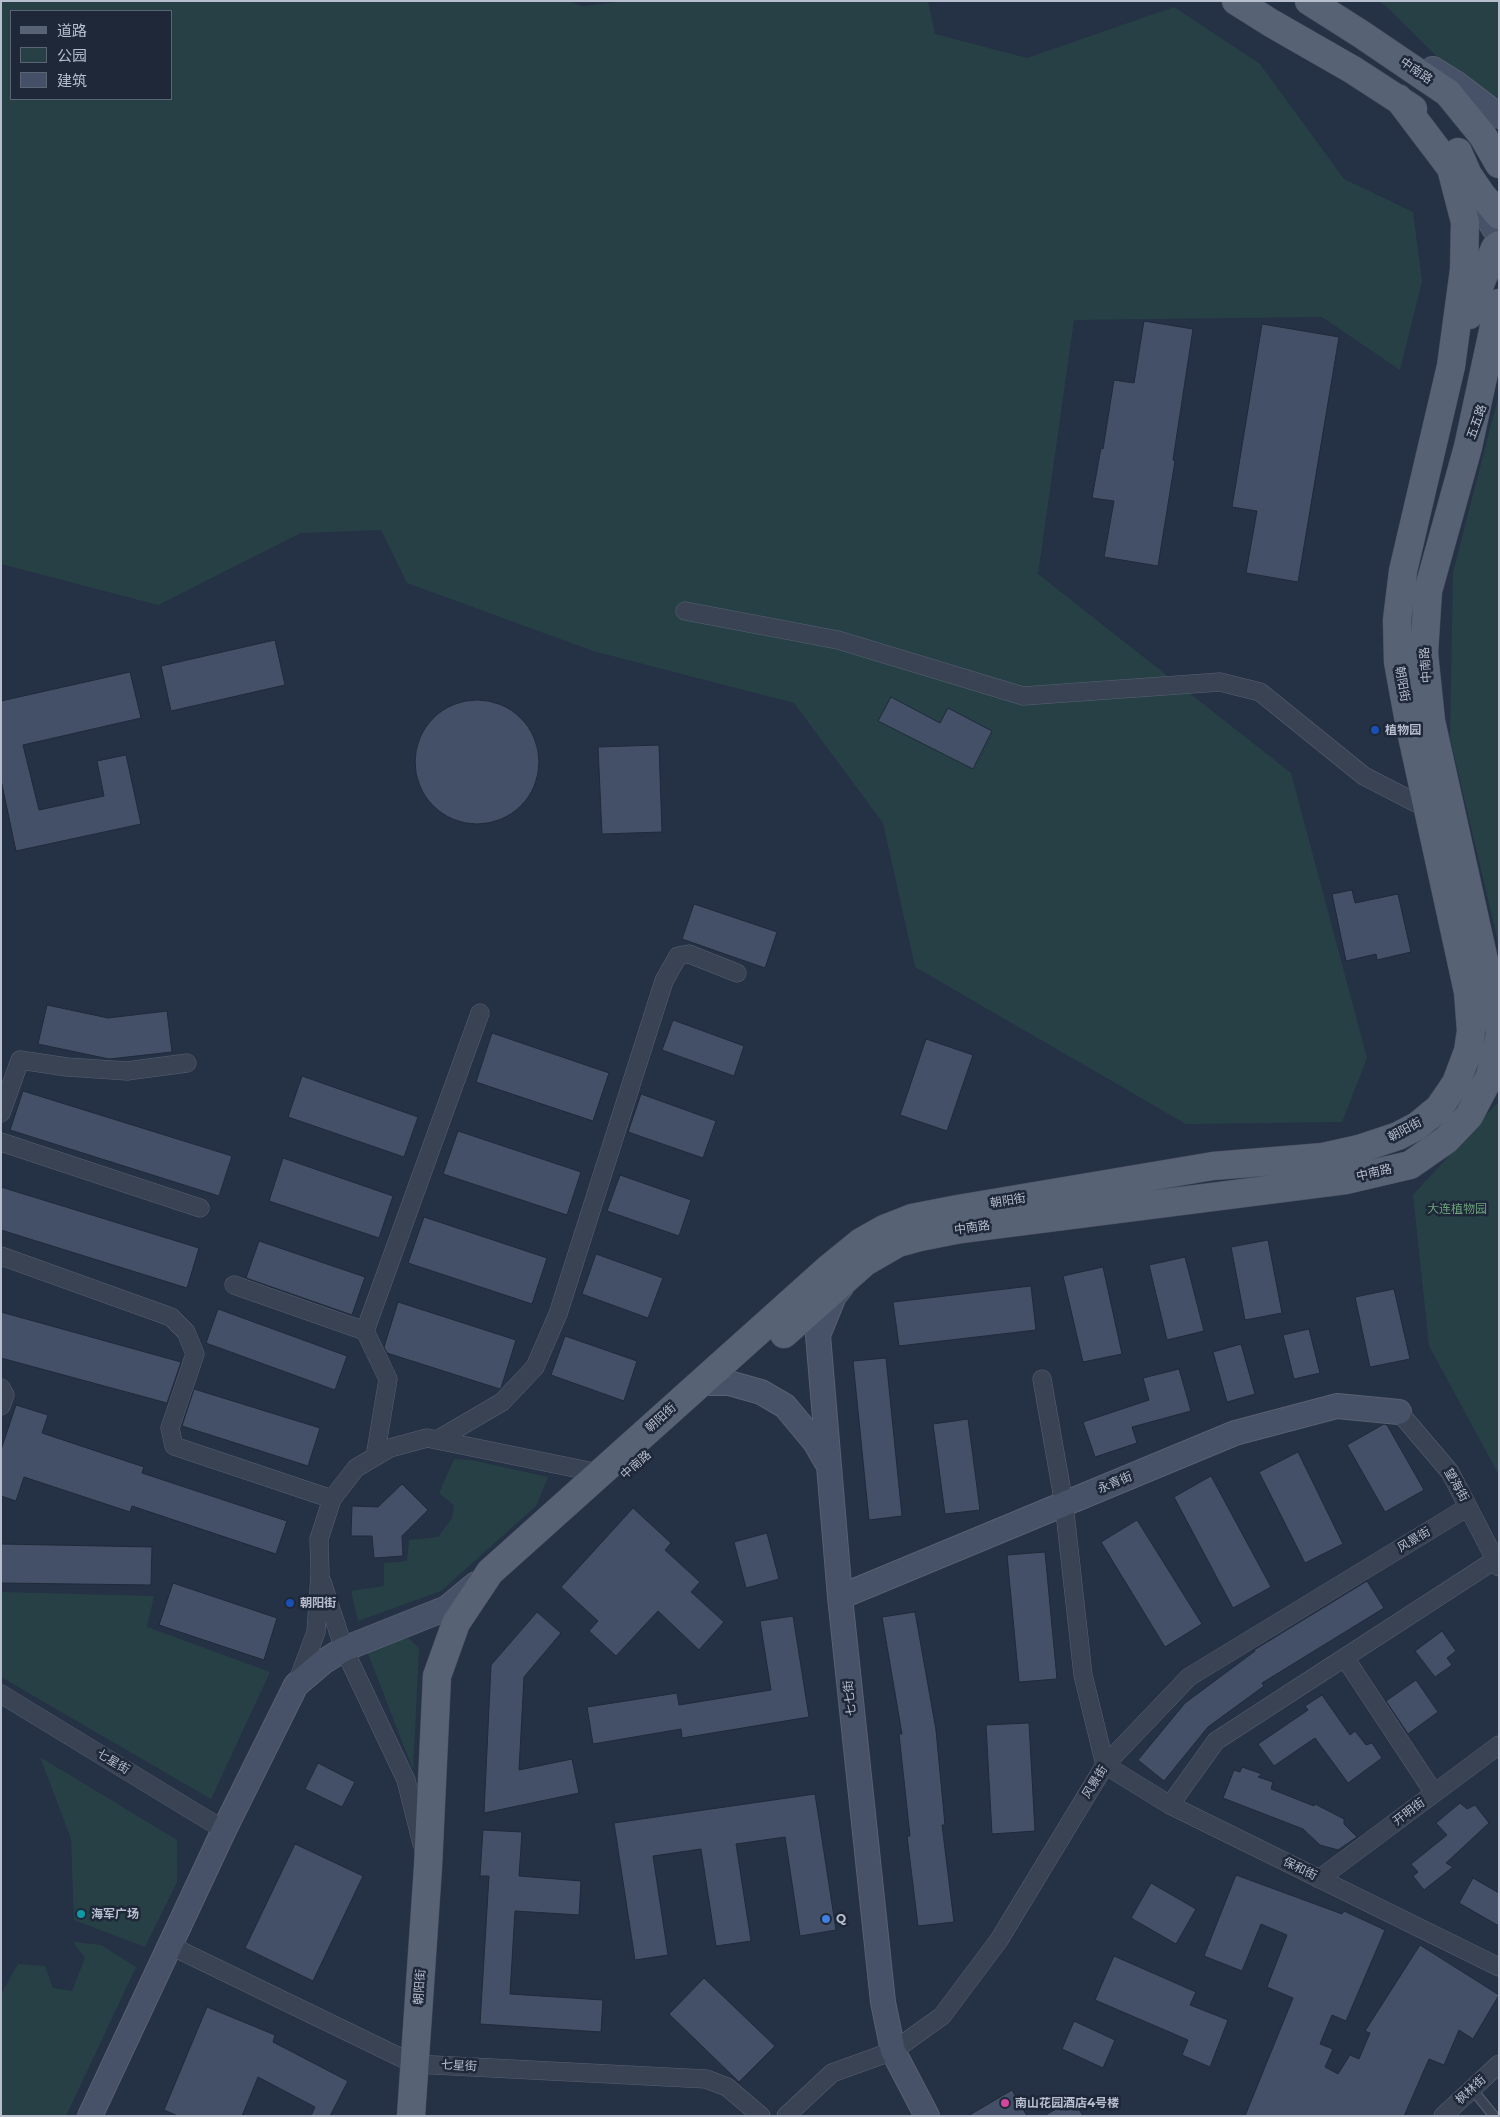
<!DOCTYPE html>
<html>
<head>
<meta charset="utf-8">
<style>
  body { margin:0 }
  #map { position:relative; width:1500px; height:2117px; overflow:hidden; background:#253145; font-family:Montserrat,"Noto Sans SC",sans-serif }
  canvas { display:block }
  .frame { position:absolute; inset:0; border:2px solid #b7bece; pointer-events:none }
  .legend { position:absolute; left:10px; top:10px; width:162px; height:90px; box-sizing:border-box; background:#1e2839; border:1px solid #5b6475; margin:0; padding:6px 9px; list-style:none; font-size:15px; color:#b7bece }
  .legend li { display:flex; align-items:center; gap:10px; height:25px }
  .legend b { width:25px; border:1px solid #5b6475 }
</style>
</head>
<body>
<div id="map">
<canvas width="1500" height="2117"></canvas>
<div class="frame"></div>
<ul class="legend">
<li><b style="height:6px;background:#576274"></b>道路</li>
<li><b style="height:14px;background:#274046"></b>公园</li>
<li><b style="height:14px;background:#435067"></b>建筑</li>
</ul>
</div>
<script>
const ctx = document.querySelector('canvas').getContext('2d');
ctx.lineJoin = 'round';
function paint(path, color) { ctx.fillStyle = color; ctx.fill(path, 'evenodd'); }
const poly = rows => new Path2D(rows.map(r => 'M' + r).join(''));
function trace(path, color, width, dash) { ctx.strokeStyle = color; ctx.lineWidth = width; ctx.lineCap = dash ? 'butt' : 'round'; ctx.setLineDash(dash || []); ctx.stroke(path); }
function label(font, color, halo, rows, align = 'center') {
  ctx.font = font + ' Montserrat,"Noto Sans SC",sans-serif'; ctx.lineWidth = 5; ctx.setLineDash([]); ctx.textBaseline = 'middle'; ctx.strokeStyle = halo; ctx.fillStyle = color; for (const [text, x, y, turn = 0] of rows) {
    ctx.save(); ctx.translate(x, y); ctx.rotate((+turn || 0) * Math.PI / 180); ctx.textAlign = isNaN(turn) ? turn : align; if (halo) ctx.strokeText(text, 0, 0); ctx.fillText(text, 0, 0); ctx.restore();
  }
}
const green = poly([
  [1,1,568,1,583,6,628,1,928,1,935,34,1027,58,1174,7,1260,64,1344,179,1413,212,1422,281,1400,370,1322,317,1074,320,1038,574,1291,773,1367,1058,1342,1122,1186,1124,915,967,883,823,794,703,593,651,407,583,381,530,301,533,158,605,1,564],
  [11,11,171,11,171,99,11,99],
  [1378,1,1499,1,1499,118,1386,6],
  [1499,394,1499,946,1450,738,1453,572],
  [1499,1101,1499,1475,1429,1346,1413,1195],
  [454,1459,471,1460,548,1477,536,1506,441,1591,358,1621,351,1591,384,1586,384,1563,407,1561,409,1540,438,1537,452,1518,454,1505,439,1493],
  [1,1592,154,1596,147,1627,270,1672,211,1799,1,1677],
  [408,1638,419,1648,413,1770,367,1651],
  [40,1757,177,1840,177,1882,145,1947,74,1920,71,1839],
  [73,1942,101,1945,136,1967,66,2116,1,2116,1,1994,18,1964,45,1966,53,1988,72,1991,85,1958]
]);
const building = poly([
  [1144,321,1193,329,1173,460,1175,461,1158,566,1104,557,1114,501,1092,498,1101,448,1103,449,1114,380,1134,383,1144,321],
  [1262,324,1339,337,1298,582,1246,573,1257,511,1232,507,1262,324],
  [275,640,285,685,171,711,161,666,275,640],
  [130,672,141,718,23,745,39,810,104,796,97,761,126,755,141,824,16,851,1,780,1,701,130,672],
  [891,697,940,723,948,708,992,731,973,769,878,721,891,697],
  '415 762a62 62 0 1 1 124 0a62 62 0 1 1-124 0Z',
  [659,745,662,832,602,834,598,747,659,745],
  [1352,890,1355,903,1398,894,1411,952,1377,960,1376,954,1346,961,1332,894,1352,890],
  [694,904,777,932,765,968,682,939,694,904],
  [47,1005,108,1018,167,1011,172,1052,109,1059,38,1044,47,1005],
  [673,1020,744,1046,734,1076,662,1050,673,1020],
  [492,1033,609,1073,593,1121,476,1082,492,1033],
  [926,1039,973,1055,947,1131,900,1115,926,1039],
  [302,1076,418,1117,404,1157,288,1117,302,1076],
  [23,1091,232,1156,219,1196,10,1130,23,1091],
  [641,1094,716,1121,703,1158,628,1132,641,1094],
  [458,1131,581,1172,567,1215,443,1174,458,1131],
  [283,1158,393,1196,379,1238,269,1201,283,1158],
  [620,1175,691,1200,679,1236,607,1211,620,1175],
  [1,1187,199,1248,187,1288,1,1230,1,1187],
  [424,1217,547,1258,532,1304,408,1263,424,1217],
  [1268,1240,1282,1313,1245,1320,1231,1247,1268,1240],
  [259,1241,365,1277,352,1315,246,1278,259,1241],
  [596,1254,663,1278,648,1318,582,1294,596,1254],
  [1185,1257,1204,1331,1167,1340,1149,1265,1185,1257],
  [1103,1267,1122,1354,1083,1362,1063,1276,1103,1267],
  [1031,1286,1036,1330,899,1346,893,1302,1031,1286],
  [1394,1289,1410,1359,1370,1367,1355,1297,1394,1289],
  [398,1302,516,1340,501,1388,500,1389,387,1353,384,1347,398,1302],
  [218,1309,347,1356,335,1390,206,1343,218,1309],
  [1,1312,181,1362,167,1403,1,1358,1,1312],
  [1309,1329,1320,1373,1294,1379,1283,1335,1309,1329],
  [565,1336,637,1361,624,1401,551,1375,565,1336],
  [1241,1344,1255,1394,1227,1402,1213,1352,1241,1344],
  [886,1358,902,1516,869,1520,853,1361,886,1358],
  [1179,1369,1191,1411,1132,1427,1137,1443,1095,1457,1083,1422,1149,1400,1143,1378,1179,1369],
  [194,1389,320,1428,308,1466,182,1426,194,1389],
  [16,1405,48,1415,42,1433,144,1467,142,1473,287,1521,276,1554,132,1506,130,1512,24,1477,16,1501,1,1496,1,1450,16,1405],
  [968,1419,980,1510,945,1514,933,1424,968,1419],
  [1384,1424,1387,1425,1424,1490,1385,1512,1347,1445,1384,1424],
  [1298,1452,1343,1544,1305,1563,1259,1472,1298,1452],
  [1211,1476,1271,1587,1233,1608,1174,1497,1211,1476],
  [402,1484,428,1510,402,1536,403,1556,374,1558,372,1536,351,1536,352,1506,378,1507,402,1484],
  [633,1508,671,1543,665,1550,700,1582,691,1592,724,1622,699,1650,658,1611,616,1656,589,1631,598,1621,561,1587,633,1508],
  [1137,1520,1202,1624,1165,1647,1101,1542,1137,1520],
  [767,1533,779,1579,746,1588,734,1542,767,1533],
  [1,1544,152,1547,151,1585,1,1583,1,1544],
  [1045,1552,1057,1679,1019,1682,1007,1555,1045,1552],
  [1367,1581,1384,1608,1262,1683,1264,1686,1208,1727,1164,1781,1138,1760,1185,1703,1255,1651,1254,1650,1367,1581],
  [173,1583,277,1618,264,1660,159,1625,173,1583],
  [537,1612,561,1633,524,1677,519,1770,572,1759,579,1793,484,1813,491,1665,537,1612],
  [915,1612,936,1730,945,1825,942,1825,954,1922,918,1926,907,1836,910,1836,899,1734,902,1734,882,1617,915,1612],
  [793,1616,809,1717,682,1738,681,1729,593,1744,587,1707,677,1693,679,1705,771,1690,760,1621,793,1616],
  [1442,1631,1456,1651,1447,1658,1452,1665,1435,1677,1415,1651,1442,1631],
  [1416,1680,1438,1712,1408,1734,1386,1701,1416,1680],
  [1322,1695,1350,1735,1355,1731,1366,1745,1372,1743,1382,1758,1348,1783,1315,1738,1274,1766,1258,1744,1308,1710,1305,1706,1322,1695],
  [1029,1723,1035,1831,992,1834,986,1725,1029,1723],
  [318,1763,355,1782,342,1807,305,1789,318,1763],
  [1242,1767,1262,1774,1258,1777,1273,1782,1271,1789,1314,1806,1315,1804,1344,1819,1344,1824,1357,1837,1338,1850,1320,1845,1303,1829,1223,1798,1234,1770,1240,1772,1242,1767],
  [815,1794,836,1930,800,1936,785,1837,736,1844,751,1941,716,1946,701,1849,653,1856,668,1955,635,1960,614,1823,815,1794],
  [1460,1803,1467,1809,1475,1805,1489,1823,1446,1863,1453,1867,1424,1890,1413,1876,1418,1872,1411,1864,1447,1835,1436,1823,1460,1803],
  [483,1830,522,1832,519,1876,581,1881,579,1915,515,1911,510,1994,603,2000,601,2032,480,2024,489,1876,480,1876,483,1830],
  [295,1844,363,1876,313,1981,245,1948,295,1844],
  [1236,1875,1342,1914,1344,1911,1385,1930,1346,2021,1332,2015,1320,2044,1333,2049,1325,2067,1338,2074,1350,2055,1359,2059,1370,2033,1365,2031,1420,1945,1499,1995,1473,2039,1459,2030,1444,2065,1429,2059,1404,2116,1245,2116,1293,1998,1267,1987,1287,1935,1261,1924,1242,1971,1204,1956,1236,1875],
  [1473,1878,1499,1893,1499,1926,1459,1903,1473,1878],
  [1151,1883,1196,1909,1176,1944,1131,1918,1151,1883],
  [1114,1956,1196,1992,1190,2005,1228,2020,1210,2067,1182,2055,1188,2040,1095,2000,1114,1956],
  [704,1978,775,2046,739,2082,669,2014,704,1978],
  [207,2007,275,2035,273,2042,348,2081,330,2116,311,2116,315,2107,258,2077,242,2116,178,2116,164,2110,207,2007],
  [1074,2021,1115,2040,1103,2068,1062,2049,1074,2021],
  [1012,2090,1027,2116,968,2116,1012,2090],
  [1073,2099,1083,2116,1044,2116,1073,2099]
]);
const lane = poly([
  [1472,2089,1494,2116]
]);
const street = poly([
  [685,611,838,640,1023,696,1220,682,1260,692,1364,776,1428,809],
  [1,1113,20,1060,67,1067,127,1071,187,1063],
  [1,1142,200,1208],
  [1,1256,171,1317,186,1332,195,1354,170,1428,174,1446,332,1499],
  [234,1285,365,1331,388,1379,375,1457],
  [365,1331,480,1013],
  [1042,1379,1064,1504,1083,1675,1105,1765,1170,1805,1499,1967],
  [1,1388,5,1395,1,1406],
  [1399,1412,1450,1472,1499,1567],
  [437,1440,502,1402,535,1367,558,1314,664,981,678,956,689,954,737,973],
  [322,1582,344,1649,406,1780,422,1844],
  [1345,1658,1434,1793],
  [297,1683,316,1632,320,1574,319,1539,332,1499,356,1468,390,1448,427,1438,599,1473],
  [1,1694,224,1830],
  [1170,1805,1216,1741,1495,1560],
  [1319,1879,1499,1745],
  [171,1946,414,2064,706,2079,727,2087,761,2116],
  [786,2116,832,2073,893,2051,942,2016,999,1940,1105,1765,1189,1677,1468,1507],
  [1443,2116,1499,2064]
]);
const secondary = poly([
  [1433,69,1457,84,1499,116],
  [1475,198,1499,236],
  [842,1286,834,1296,818,1335,840,1597,883,2002,893,2051,927,2116],
  [700,1383,729,1383,761,1392,785,1406,815,1442,826,1461],
  [840,1597,1235,1433,1337,1406,1399,1412],
  [90,2116,224,1830,296,1685,323,1662,344,1649,447,1608,476,1584]
]);
const primary = poly([
  [1236,1,1271,23,1353,70,1413,109],
  [1309,1,1361,34,1448,93,1483,136,1499,164],
  [1458,152,1468,175,1481,194,1499,215],
  [1499,303,1468,447,1428,591,1424,653,1431,721,1499,1028],
  [1469,315,1481,282,1495,248,1499,245],
  [784,1334,865,1262,898,1243,920,1237,961,1229,1346,1180,1410,1165,1446,1140,1469,1116,1490,1076,1499,1038],
  [411,2116,428,1867,437,1676,456,1623,490,1572,829,1268,861,1242,884,1229,912,1218,958,1209,1213,1166,1323,1157,1359,1149,1398,1136,1417,1126,1439,1108,1456,1083,1468,1051,1471,1031,1468,992,1409,722,1398,662,1397,620,1403,571,1451,366,1464,270,1465,222,1451,168,1398,98]
]);
const markers = [
  [1375,730,5,"#1a4fb4"],
  [290,1603,5,"#1a4fb4"],
  [81,1914,5,"#0f9aa8"],
  [826,1919,5,"#3f7fe0"],
  [1005,2103,5,"#d1479c"]
];
const streetNames = [
  ["中南路",1416,71,35],
  ["五五路",1477,422,-70],
  ["中南路",1426,665,-94],
  ["朝阳街",1402,684,80],
  ["朝阳街",1405,1130,-28],
  ["中南路",1374,1173,-13],
  ["朝阳街",1008,1201,-9],
  ["中南路",972,1228,-8],
  ["朝阳街",661,1418,-42],
  ["中南路",636,1465,-41],
  ["永青街",1115,1483,-23],
  ["望海街",1456,1485,60],
  ["风景街",1414,1540,-31],
  ["七七街",850,1698,-96],
  ["七星街",113,1762,31],
  ["风景街",1095,1782,-58],
  ["开明街",1409,1812,-37],
  ["保和街",1300,1869,26],
  ["朝阳街",420,1987,-86],
  ["七星街",459,2066,3],
  ["枫林街",1471,2090,-43]
];
const poiNames = [
  ["植物园",1385,730],
  ["朝阳街",300,1603],
  ["海军广场",91,1914],
  ["Q",836,1919],
  ["南山花园酒店4号楼",1015,2103]
];
const parkNames = [
  ["大连植物园",1457,1209]
];
paint(green, '#274046');
paint(building, '#435067');
trace(building, '#202a3b', 1);
trace(lane, '#586171', 11);
trace(street, '#586171', 19);
trace(secondary, '#586171', 26);
trace(primary, '#434c5d', 29);
trace(lane, '#394354', 9);
trace(street, '#394354', 18);
trace(secondary, '#475167', 24);
trace(primary, '#576274', 28);
for (const [x, y, r, color] of markers) { const dot = new Path2D(); dot.arc(x, y, r, 0, 2 * Math.PI); ctx.fillStyle = color; ctx.fill(dot); trace(dot, '#1e2839', 2); }
label('12px', '#b7bece', '#1e2839', streetNames);
label('bold 12px', '#b7bece', '#1e2839', poiNames, 'left');
label('12px', '#6ca07b', '#1e2839', parkNames);
</script>
</body>
</html>
